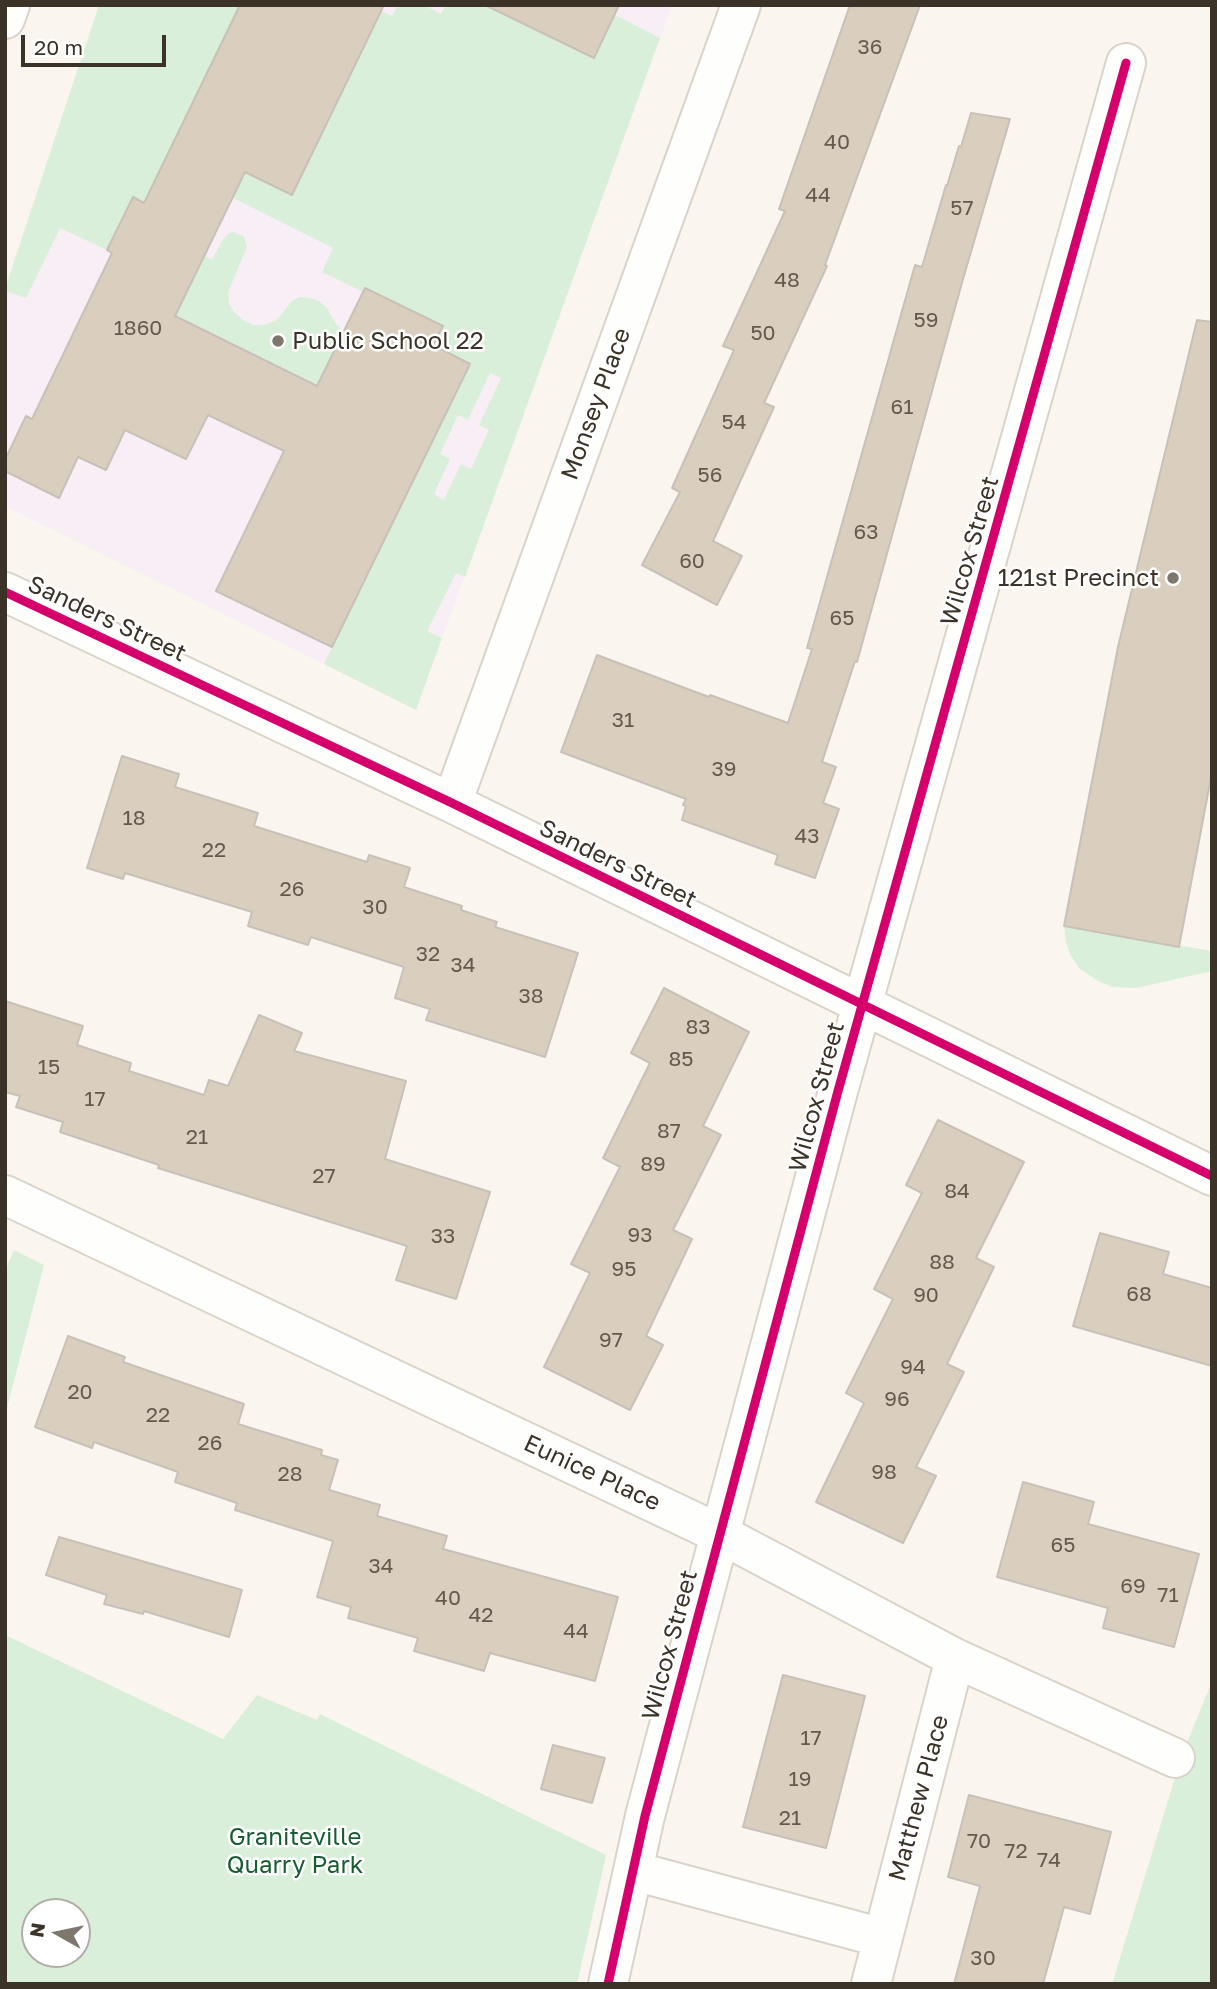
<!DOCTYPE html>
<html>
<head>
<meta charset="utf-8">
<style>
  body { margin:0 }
  #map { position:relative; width:1217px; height:1989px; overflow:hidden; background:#faf5ee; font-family:"Golos Text",sans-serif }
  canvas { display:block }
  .frame { position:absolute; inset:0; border:7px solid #3b3327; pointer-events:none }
  .north { position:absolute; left:21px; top:1898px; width:70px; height:70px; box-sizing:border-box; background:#fff; border:2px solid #b1ada9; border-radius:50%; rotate:279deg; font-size:19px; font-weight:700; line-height:28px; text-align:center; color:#3b3327 }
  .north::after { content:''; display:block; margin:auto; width:24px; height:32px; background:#7e776d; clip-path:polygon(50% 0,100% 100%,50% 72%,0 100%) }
  .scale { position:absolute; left:21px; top:35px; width:145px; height:32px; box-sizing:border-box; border:4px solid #3b3327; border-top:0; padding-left:9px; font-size:21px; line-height:24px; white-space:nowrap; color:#3b3327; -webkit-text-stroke:5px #fff; paint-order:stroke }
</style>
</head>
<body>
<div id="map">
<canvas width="1217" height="1989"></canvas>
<div class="frame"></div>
<div class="north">N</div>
<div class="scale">20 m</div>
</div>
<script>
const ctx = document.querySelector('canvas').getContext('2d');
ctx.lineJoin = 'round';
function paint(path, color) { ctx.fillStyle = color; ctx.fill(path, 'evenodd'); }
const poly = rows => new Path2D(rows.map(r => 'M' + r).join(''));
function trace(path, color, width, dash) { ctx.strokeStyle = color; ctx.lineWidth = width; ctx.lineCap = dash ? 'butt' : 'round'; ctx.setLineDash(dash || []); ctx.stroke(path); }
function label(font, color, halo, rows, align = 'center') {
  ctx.font = font + ' "Golos Text",sans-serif'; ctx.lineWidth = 5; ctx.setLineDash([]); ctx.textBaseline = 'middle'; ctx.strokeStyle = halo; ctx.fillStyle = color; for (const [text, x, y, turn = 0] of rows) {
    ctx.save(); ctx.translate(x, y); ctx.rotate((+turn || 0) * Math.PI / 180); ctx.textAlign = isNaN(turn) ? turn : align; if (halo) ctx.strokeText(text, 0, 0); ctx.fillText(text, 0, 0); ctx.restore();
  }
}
const education = poly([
  [99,5,672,5,416,710,5,506,5,289]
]);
const green = poly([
  [99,5,240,5,144,203,132,198,107,250,60,228,26,298,5,291,5,289],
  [398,5,424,5,441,14,446,5,485,5,594,58,615,15,660,38,465,577,456,573,427,631,442,638,416,710,324,664,470,364,433,345,442,326,365,288,363,292,322,272,333,248,233,198,245,172,291,194,381,11,392,16],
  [490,373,501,378,479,425,489,430,471,469,461,464,444,500,434,494,450,459,440,454,458,415,468,420],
  [232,232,244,236,247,247,228,292,229,303,234,312,243,320,253,325,264,325,277,320,292,301,300,297,310,298,319,301,327,308,336,324,343,331,317,386,175,316,205,256,212,260,222,241,228,234],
  [1064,926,1212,951,1212,971,1136,988,1113,987,1100,982,1080,969,1071,956,1066,943],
  [14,1250,44,1265,5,1416,5,1271],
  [5,1635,223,1739,257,1695,317,1720,320,1714,606,1855,577,1984,5,1984],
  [35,1912,77,1912,77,1954,35,1954],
  [1212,1681,1212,1984,1112,1984,1181,1758]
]);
const building = poly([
  [240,5,384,5,292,195,245,172,175,316,317,386,365,288,443,326,433,345,470,364,332,647,216,591,284,451,208,415,186,459,125,430,106,470,78,457,59,498,5,471,5,460,26,416,32,419,112,253,107,250,133,197,144,203,240,5],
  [485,5,619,5,594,58,485,5],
  [850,5,920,5,825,265,827,266,764,403,774,407,713,541,742,556,717,605,642,565,680,492,672,488,734,350,723,346,785,211,779,209,850,5],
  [971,113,1010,119,963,279,857,662,855,661,822,762,836,767,823,803,839,809,815,878,775,864,778,855,682,820,686,806,683,805,686,799,561,752,597,655,709,697,710,695,788,723,812,649,807,648,915,265,922,267,946,185,947,186,959,146,961,147,971,113],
  [1197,320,1212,322,1212,772,1179,947,1064,926,1118,647,1197,320],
  [122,756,179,774,175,787,258,813,254,826,367,862,369,855,410,868,404,887,462,906,461,910,497,922,495,927,578,953,545,1057,426,1020,430,1009,395,998,404,967,311,937,308,945,248,926,252,912,125,873,123,879,87,868,122,756],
  [664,988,749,1032,703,1126,721,1135,673,1230,692,1239,646,1336,663,1345,630,1410,544,1367,590,1273,571,1264,620,1167,603,1158,650,1063,631,1053,664,988],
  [5,1001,83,1026,77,1045,131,1063,129,1071,204,1095,209,1080,228,1086,259,1015,302,1033,294,1051,406,1081,385,1159,490,1192,456,1299,396,1280,407,1246,158,1168,159,1165,60,1132,63,1122,16,1107,20,1096,5,1092,5,1001],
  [938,1120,1024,1162,976,1258,994,1267,947,1364,964,1372,916,1467,936,1476,903,1543,816,1502,864,1403,846,1393,893,1299,874,1289,922,1193,906,1185,938,1120],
  [1100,1233,1169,1252,1163,1274,1212,1288,1212,1366,1073,1326,1100,1233],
  [68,1336,125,1357,123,1362,244,1404,238,1424,322,1450,321,1455,338,1460,329,1490,380,1505,377,1516,447,1536,443,1549,618,1597,595,1681,490,1653,484,1671,414,1651,418,1638,348,1618,351,1607,317,1597,333,1541,235,1510,237,1503,175,1482,178,1472,94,1442,92,1448,35,1427,68,1336],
  [1023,1482,1094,1502,1088,1524,1199,1554,1174,1647,1103,1628,1108,1608,997,1577,1023,1482],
  [59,1537,242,1590,229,1637,144,1611,143,1614,104,1604,107,1595,46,1575,59,1537],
  [783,1675,865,1696,826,1848,743,1827,783,1675],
  [553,1745,605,1758,592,1803,541,1789,553,1745],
  [969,1795,1111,1832,1090,1914,1064,1907,1043,1984,954,1984,980,1886,948,1877,969,1795]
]);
const street = poly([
  [5,592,452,803,1212,1176],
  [452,803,741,5],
  [5,1195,720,1534,955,1658,1175,1758],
  [634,1871,883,1938],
  [608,1984,645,1816,838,1091,1126,63],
  [871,1984,955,1658]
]);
const secondary = poly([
  [5,19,10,5]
]);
const cycleway = poly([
  [5,592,452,803,1212,1176],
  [608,1984,645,1816,838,1091,1126,63]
]);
const markers = [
  [278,341,7,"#7e776d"],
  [1173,578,7,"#7e776d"]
];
const numberNames = [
  ["36",870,47],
  ["40",837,142],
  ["44",818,195],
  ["57",962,208],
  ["48",787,280],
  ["59",926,320],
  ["1860",138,328],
  ["50",763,333],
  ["61",902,407],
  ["54",734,422],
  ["56",710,475],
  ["63",866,532],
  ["60",692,561],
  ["65",842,618],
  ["31",623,720],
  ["39",724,769],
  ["18",134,818],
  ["43",807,836],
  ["22",214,850],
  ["26",292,889],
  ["30",375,907],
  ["32",428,954],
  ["34",463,965],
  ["38",531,996],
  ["83",698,1027],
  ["85",681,1059],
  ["15",49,1067],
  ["17",95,1099],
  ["87",669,1131],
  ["21",197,1137],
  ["89",653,1164],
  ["27",324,1176],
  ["84",957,1191],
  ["93",640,1235],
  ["33",443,1236],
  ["88",942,1262],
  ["95",624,1269],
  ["68",1139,1294],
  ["90",926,1295],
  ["97",611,1340],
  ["94",913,1367],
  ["20",80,1392],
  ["96",897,1399],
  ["22",158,1415],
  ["26",210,1443],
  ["98",884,1472],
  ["28",290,1474],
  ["65",1063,1545],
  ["34",381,1566],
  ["69",1133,1586],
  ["71",1168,1595],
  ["40",448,1598],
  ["42",481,1615],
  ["44",576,1631],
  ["17",811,1738],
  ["19",800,1779],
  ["21",790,1818],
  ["70",979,1841],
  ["72",1016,1851],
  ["74",1049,1860],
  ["30",983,1958]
];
const poiNames = [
  ["Public School 22",292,341],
  ["121st Precinct",1159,578,"right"]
];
const streetNames = [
  ["Monsey Place",596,404,-70],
  ["Wilcox Street",970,551,-74],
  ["Sanders Street",107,619,25],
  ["Sanders Street",618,864,26],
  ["Wilcox Street",817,1097,-75],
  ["Eunice Place",592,1473,25],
  ["Wilcox Street",670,1645,-75],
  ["Matthew Place",919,1798,-75]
];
const parkNames = [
  ["Graniteville",295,1837],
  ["Quarry Park",295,1865]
];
paint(education, '#f8eef5');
paint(green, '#daefd9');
paint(building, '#dacfbf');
trace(building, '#c7c1b8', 2);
trace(street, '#d9d3ca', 42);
trace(secondary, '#d9d3ca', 42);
trace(street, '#fefefc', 38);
trace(secondary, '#fefefc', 38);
trace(cycleway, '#d6006c', 9);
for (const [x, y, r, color] of markers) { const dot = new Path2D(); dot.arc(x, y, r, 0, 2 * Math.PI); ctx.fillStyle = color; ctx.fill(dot); trace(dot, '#fff', 2.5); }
label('21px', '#635a4d', null, numberNames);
label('24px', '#3b3327', '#fff', poiNames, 'left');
label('24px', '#3b3327', '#fff', streetNames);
label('24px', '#185d31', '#fff', parkNames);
</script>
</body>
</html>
